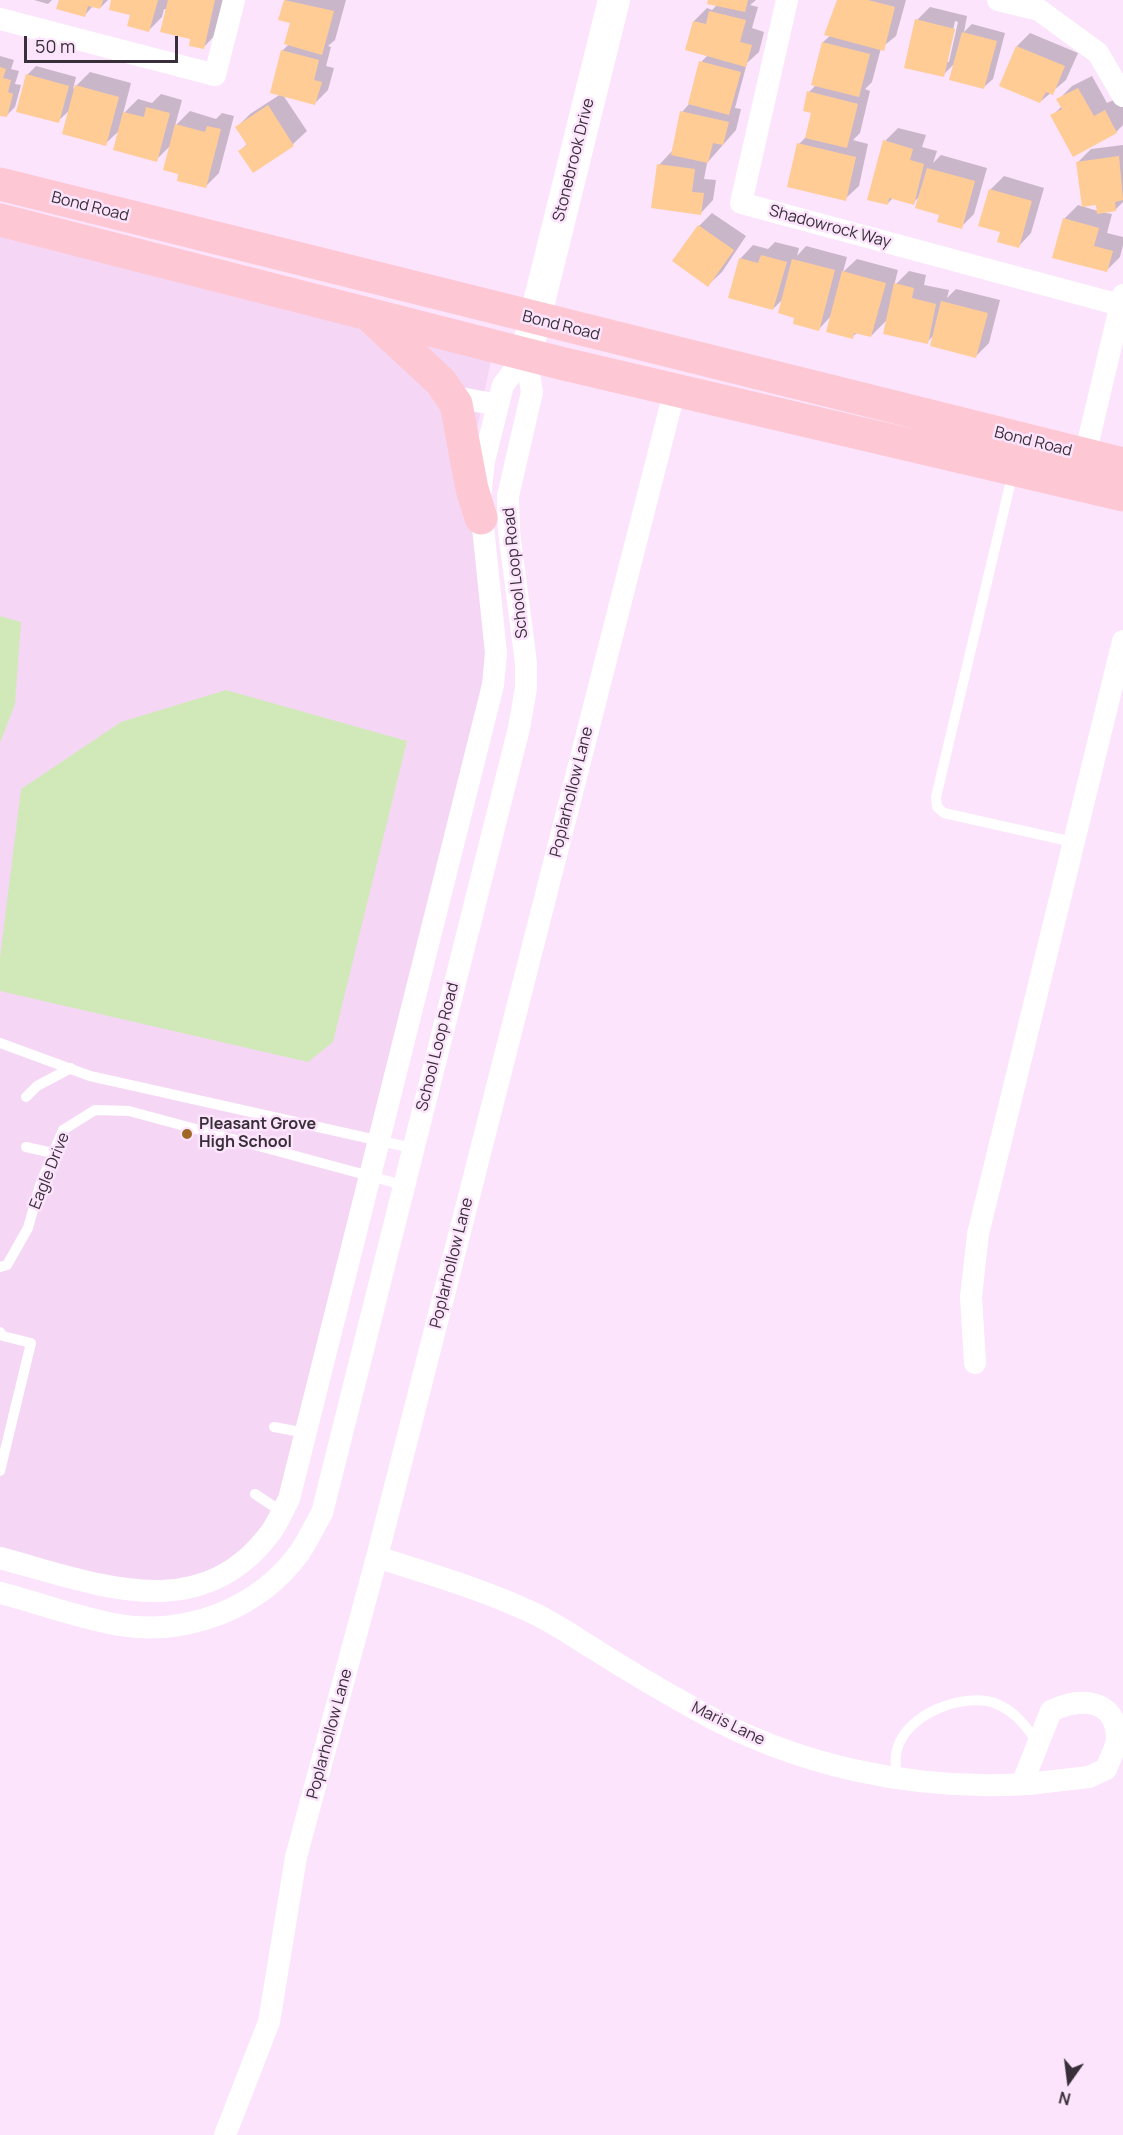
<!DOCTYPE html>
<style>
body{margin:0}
#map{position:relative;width:1123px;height:2135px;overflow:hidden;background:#fce4fc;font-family:Manrope,sans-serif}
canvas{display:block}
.north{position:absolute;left:1039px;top:2051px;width:60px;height:60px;-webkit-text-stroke:4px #fce4fc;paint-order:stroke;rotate:194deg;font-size:16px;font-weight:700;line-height:24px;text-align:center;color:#382f38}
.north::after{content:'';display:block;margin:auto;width:21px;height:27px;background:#382f38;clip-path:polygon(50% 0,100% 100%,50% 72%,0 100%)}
.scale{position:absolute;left:24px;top:36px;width:154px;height:27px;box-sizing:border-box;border:3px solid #382f38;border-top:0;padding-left:8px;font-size:18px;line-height:21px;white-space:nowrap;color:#382f38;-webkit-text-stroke:4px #fce4fc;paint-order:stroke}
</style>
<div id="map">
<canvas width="1123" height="2135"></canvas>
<div class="north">N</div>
<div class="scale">50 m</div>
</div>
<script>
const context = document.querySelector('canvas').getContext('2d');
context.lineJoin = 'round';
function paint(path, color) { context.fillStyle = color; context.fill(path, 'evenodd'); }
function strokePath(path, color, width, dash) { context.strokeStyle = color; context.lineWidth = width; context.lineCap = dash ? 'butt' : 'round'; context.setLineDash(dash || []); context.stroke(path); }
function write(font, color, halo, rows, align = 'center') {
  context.font = font + ' Manrope,sans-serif'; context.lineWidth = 5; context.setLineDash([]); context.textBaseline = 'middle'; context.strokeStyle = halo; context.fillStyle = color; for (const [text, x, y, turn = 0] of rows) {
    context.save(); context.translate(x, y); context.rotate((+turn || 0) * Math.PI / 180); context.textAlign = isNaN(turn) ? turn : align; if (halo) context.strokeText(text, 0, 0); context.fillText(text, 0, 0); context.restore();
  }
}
paint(new Path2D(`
 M0,230L493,350L467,479L489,655L475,744L273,1523L231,1568L161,1591L0,1550Z`), '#f5d7f5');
paint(new Path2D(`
 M0,616L21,622L15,704L0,743Z
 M226,690L407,741L333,1042L308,1062L0,991V958L21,789L121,722Z`), '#d1e9b9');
paint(new Path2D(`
 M34,0H52L48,4Z
 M60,0H108L100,8L93,6L85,15Z
 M113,0H225L216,34L203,48L167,10L164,9L162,17L149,30Z
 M285,0H346L335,40L328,46L331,47L326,66L334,68L328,90L315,103L283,95L307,131L293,144L253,171L240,151L248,143L237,127L250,114L281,94L282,51L289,44L292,22L280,19Z
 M709,0H756L750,5L758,7L752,28L764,32L759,52L747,63L735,108L741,109L736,130L707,163L704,179L716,180L713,200L700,214L659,165L672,151L682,112L689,104L701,62L708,55L694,21L707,8L712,10L718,4Z
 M838,0H906L896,36L881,48L872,82L865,89L870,91L860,133L853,140L868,144L859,186L845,199L799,144L807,136L812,112L809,92L816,85L813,84L823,42L831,35Z
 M930,7L967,16L964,32L972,24L1005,33L993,79L984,87L955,63L943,75L917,20ZM955,21L958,22L949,62H946Z
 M1030,33L1078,53L1066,80L1040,102L1017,46Z
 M0,56L14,60L11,69L19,71L15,84L21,85L15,107L6,116L0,114Z
 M36,66L76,77L73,89L90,72L131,83L123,114L138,99L152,103L161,94L182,100L175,126L190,111L216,119L222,113L234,116L219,173L205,187L180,173L171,145L156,160L120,130L105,144L71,109L58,121L27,75Z
 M1092,76L1107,103L1118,98L1123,107V125L1116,132L1052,116L1062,106L1058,100L1072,86Z
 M898,128L926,135L922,147L937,151L933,163L941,155L987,168L974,214L961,227L920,196L913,203L893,198L887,204L885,141Z
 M1123,145V202L1115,210L1101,212L1112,214L1107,233L1123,237V245L1120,257L1106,271L1064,219L1078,205L1098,211L1078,162L1091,149Z
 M1004,176L1044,188L1031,233L1018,247L1002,231L990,190Z
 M712,213L746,236L722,272L708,285L699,226Z
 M775,242L799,248L797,256L806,246L847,257L843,272L857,259L898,270L894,286L909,271L926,275L924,285L949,290L947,298L956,289L1000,300L989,343L976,356L934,335L927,342L888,319L871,336L858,332L852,337L832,315L819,329L796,317L783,299L773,309L740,259L753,245L768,249Z`), '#0003');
paint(new Path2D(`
 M59,0H103L100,9L88,6L85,17L56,9Z
 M111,0H158L149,32L127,26L130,15L109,10Z
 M168,0H215L204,49L189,46L190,39L160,32Z
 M284,0L334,11L322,55L284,44L290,23L278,20Z
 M708,0H748L745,12L707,4Z
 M837,0H868L895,7L884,51L824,35Z
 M709,11L746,20L740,42L752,45L746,67L685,50L693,21L706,24Z
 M915,19L955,29L944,77L904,68Z
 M962,32L997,41L984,89L949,80Z
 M822,42L870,54L859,97L811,85Z
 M1016,46L1065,66L1053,95L1046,92L1040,103L999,86Z
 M281,50L319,60L314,80L322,82L315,105L270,93Z
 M699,61L741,72L729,115L688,104Z
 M0,67L6,69L3,78L11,80L8,92L13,94L7,117L0,116Z
 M26,74L69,86L59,123L16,112Z
 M75,85L119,97L106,146L62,134Z
 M1078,88L1094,116L1105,110L1117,133L1073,157L1050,115L1062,109L1056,99Z
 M807,91L858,104L847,148L805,138L811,113L803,111Z
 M268,105L294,146L253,173L238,151L247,145L235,127Z
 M146,107L170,113L157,162L113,150L123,112L144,117Z
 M680,111L729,122L723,145L713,143L708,163L671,155Z
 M175,124L205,132L207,126L221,129L206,188L177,181L178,174L163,170Z
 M883,140L913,149L910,160L924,164L914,205L889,198L888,205L867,200Z
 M797,143L856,157L846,201L787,187Z
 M1119,156L1123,200L1115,202L1116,211L1097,214L1096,205L1082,207L1076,162Z
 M657,164L695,169L692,192L704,193L701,215L651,208Z
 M927,168L975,181L962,229L937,222L939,215L915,208Z
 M989,189L1032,201L1019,248L997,242L1000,232L978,226Z
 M1063,218L1099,228L1094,246L1113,251L1107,272L1052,258Z
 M698,225L734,250L708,287L672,261Z
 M761,255L787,262L773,310L728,298L739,258L758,263Z
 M792,259L835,270L819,331L793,324L794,318L778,313Z
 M842,271L886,283L871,337L854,333L853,339L826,332Z
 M894,283L914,288L912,298L936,304L928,344L883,334Z
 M941,301L988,313L976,358L930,346Z`), '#ffcc95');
strokePath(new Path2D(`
 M1013,472L936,797L937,807L944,813L1073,842
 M0,1043L90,1076L412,1148
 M26,1097L37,1086L71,1068
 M26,1147L53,1153
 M0,1267L7,1265L28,1228L40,1185L63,1130L95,1110L129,1111L403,1185
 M0,1332L3,1336L31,1343L0,1471
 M274,1427L306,1433
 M255,1494L282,1512
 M897,1778C896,1769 894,1759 897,1750C905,1714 965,1691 997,1704C1016,1712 1026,1727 1038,1742`), '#fff', 10);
strokePath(new Path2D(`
 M787,0L741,203L1120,305
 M998,0L1039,10L1098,53L1123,96
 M0,19L215,75L234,0
 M450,396L498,405
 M1085,455L1123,295
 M975,1363L971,1297L978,1234L1123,641
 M377,1557C429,1574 482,1589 531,1612C553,1622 573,1636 594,1649C627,1670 661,1690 695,1709C795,1766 913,1791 1028,1784L1089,1777L1106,1769C1109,1760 1117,1747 1117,1738C1116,1698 1080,1697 1051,1711L1022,1784
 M0,1558C95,1583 199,1629 271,1532C278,1522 283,1510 289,1499L493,685L496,653L480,498L484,461L503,385L526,355
 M0,1593C39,1603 79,1618 119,1625C187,1636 259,1609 300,1552C308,1540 315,1525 322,1513L519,728L526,688V663L509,531L508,496L532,392L526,355
 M225,2135L269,2022L296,1857L377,1557L675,389`), '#fff', 22);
strokePath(new Path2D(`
 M526,355L614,0`), '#fff', 32);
strokePath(new Path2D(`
 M0,184L1123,464
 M0,220L560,363L1123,495
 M371,317L441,382L456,404L472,489L481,518`), '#fdc7d3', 33);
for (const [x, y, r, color] of [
 [187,1134,6,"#a16825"]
]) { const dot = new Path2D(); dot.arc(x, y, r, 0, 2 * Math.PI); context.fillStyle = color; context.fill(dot); strokePath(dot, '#fce4fc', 2); }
write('16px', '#382f38', '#fce4fc', [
 ["Stonebrook Drive",574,160,-76],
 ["Bond Road",90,207,14],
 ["Shadowrock Way",830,227,15],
 ["Bond Road",561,326,14],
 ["Bond Road",1033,442,14],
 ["School Loop Road",516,573,-96],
 ["Poplarhollow Lane",572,792,-76],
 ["School Loop Road",438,1047,-76],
 ["Eagle Drive",50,1171,-68],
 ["Poplarhollow Lane",452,1263,-76],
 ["Maris Lane",728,1724,26],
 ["Poplarhollow Lane",330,1734,-75]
]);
write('bold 16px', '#382f38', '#fce4fc', [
 ["Pleasant Grove",199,1125],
 ["High School",199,1143]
], 'left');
</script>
